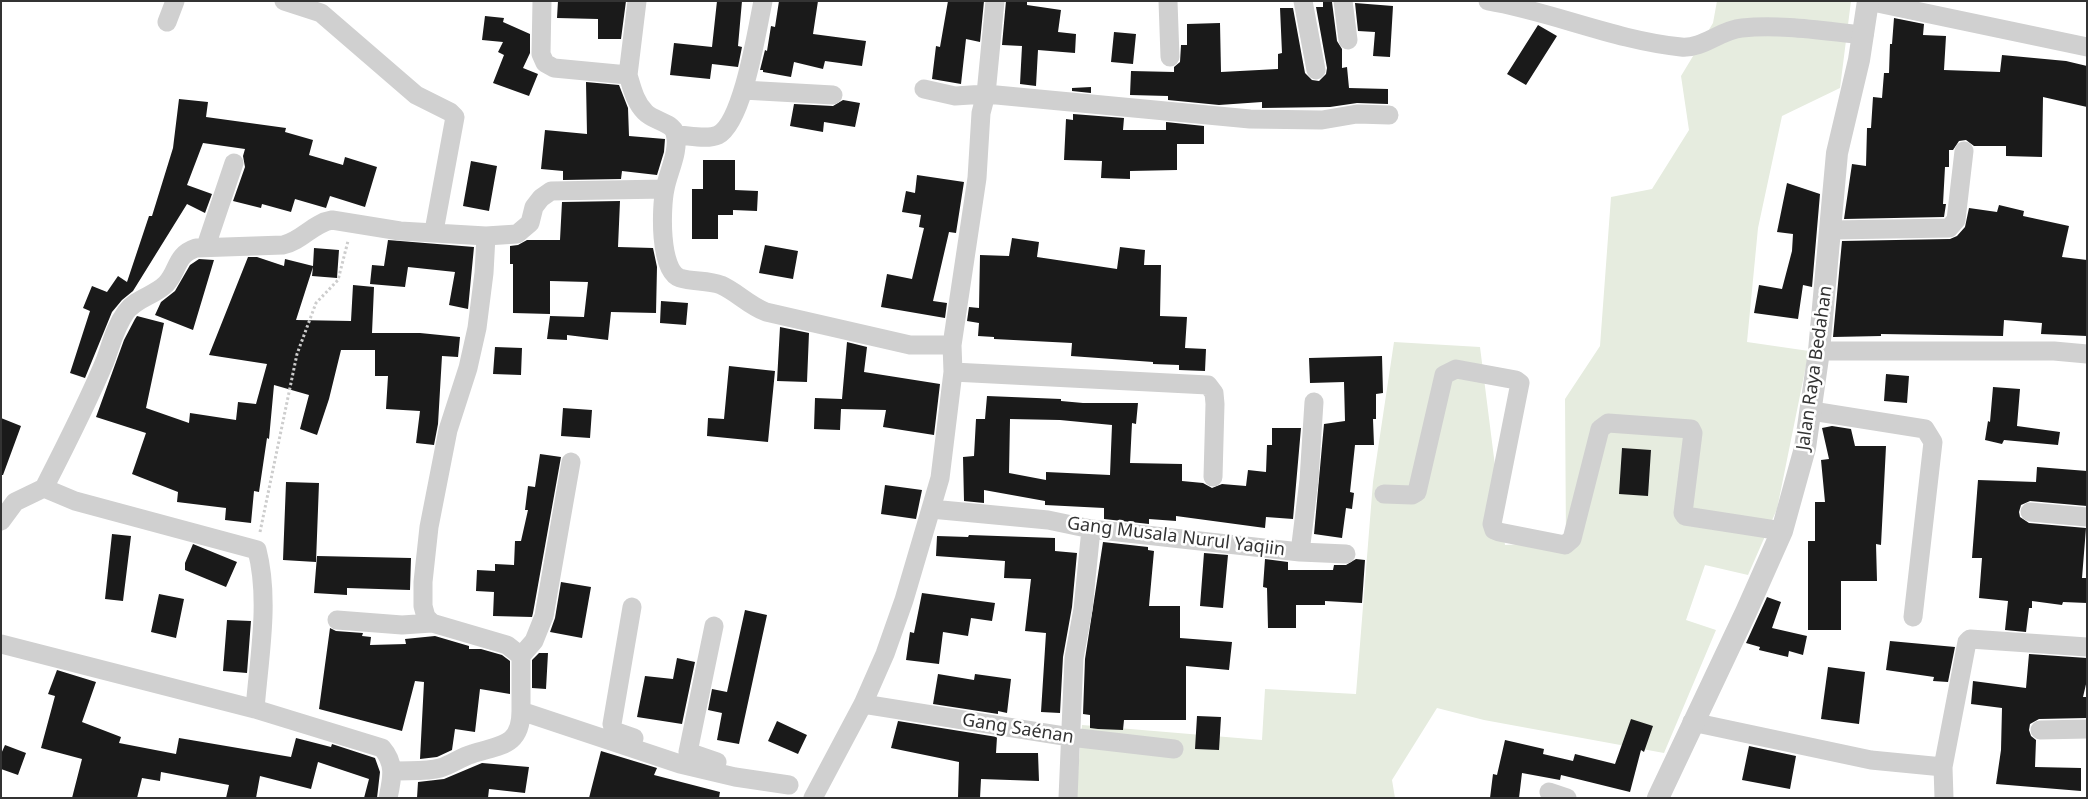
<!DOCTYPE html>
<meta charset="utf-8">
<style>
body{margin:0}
#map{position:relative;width:2088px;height:799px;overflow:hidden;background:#fff;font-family:"Noto Sans",sans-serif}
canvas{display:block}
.frame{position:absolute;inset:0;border:2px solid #333;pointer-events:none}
</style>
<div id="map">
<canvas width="2088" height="799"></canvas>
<div class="frame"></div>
</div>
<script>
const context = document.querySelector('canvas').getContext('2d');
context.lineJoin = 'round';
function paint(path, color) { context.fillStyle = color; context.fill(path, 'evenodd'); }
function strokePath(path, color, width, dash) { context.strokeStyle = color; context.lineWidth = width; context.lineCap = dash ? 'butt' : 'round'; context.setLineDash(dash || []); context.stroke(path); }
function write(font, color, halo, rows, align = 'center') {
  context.font = font + ' "Noto Sans",sans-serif'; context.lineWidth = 5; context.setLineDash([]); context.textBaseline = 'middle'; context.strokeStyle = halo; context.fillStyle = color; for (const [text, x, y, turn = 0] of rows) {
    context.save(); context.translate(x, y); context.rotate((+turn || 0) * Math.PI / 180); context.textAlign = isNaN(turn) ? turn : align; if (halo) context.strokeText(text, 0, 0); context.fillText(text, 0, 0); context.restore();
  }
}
paint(new Path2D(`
 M1717,1H1851L1840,88L1782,116L1758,228L1747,342L1809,351L1777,509L1748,575L1705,565L1686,620L1716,630L1664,753L1484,720L1437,708L1392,780L1395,798L1076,797L1082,725L1262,740L1265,689L1356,694L1373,482L1394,342L1480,347L1505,545L1566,542L1565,399L1600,346L1611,197L1652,189L1689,130L1681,76L1713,23Z`), '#e6ecdf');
paint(new Path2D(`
 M558,1H626L621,39H598V19L557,18Z
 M717,1H742L738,46L742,47L738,67L712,64L710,79L670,75L674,43L712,47Z
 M779,1H818L813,34L866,41L862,66L825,61L823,69L794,62L791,77L763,72V70H760L765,50L767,51L771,26L775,27Z
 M948,1H984L980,42L966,39L961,84L932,79L936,46L940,47Z
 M1006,1H1027V5L1061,10L1058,32L1076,34L1075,53L1038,50L1036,86L1020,84L1022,46L1002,45Z
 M1323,2H1332L1337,41L1342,49V68L1347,67L1349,88L1388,89V104L1357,103L1330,107L1262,108V102L1219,105L1168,100V96L1130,95L1131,71L1174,72V67L1180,62L1181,45H1187V24L1220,23L1221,72L1278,69V54L1282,53L1280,8H1293L1305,73L1312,80L1319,81L1326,74L1327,68L1316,7H1323Z
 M1355,3L1393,6L1390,57L1373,56L1375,32L1358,31Z
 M485,16L504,18L503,22L530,34V53L523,68L538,74L529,96L493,83L504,55L498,52L503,42L482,40Z
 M1894,18L1924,24L1923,35L1946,36L1944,70L2000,72L2002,55L2066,61L2087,66V107L2043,97L2042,157L2006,156V146H1974L1966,140L1959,141L1953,150H1949V167H1945L1943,204H1946L1944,217L1844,219L1852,164L1866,166L1867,128H1871L1873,97L1882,98L1884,73H1889L1890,44H1892Z
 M1538,25L1557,36L1526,85L1507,74Z
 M1114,32L1136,34L1133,64L1111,62Z
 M586,82L619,85L628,108L629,136L665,139L664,152L657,175L622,171L621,179L563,180V171L541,169L545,130L587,134Z
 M1091,87V93L1072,91V88Z
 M179,99L208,102L206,117L286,128L285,132L313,140L309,155L343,165L345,157L377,167L365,207L330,196L326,208L295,199L291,212L262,204L261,208L233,201L245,167L243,156L245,149L203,143L187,185L212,194L205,213L187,204L133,291L122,300L112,312L85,378L70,373L90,311L83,308L92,286L107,292L118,276L127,282L149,216H152L173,148Z
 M843,100L860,103L855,127L824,122L823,132L790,126L794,104L833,106Z
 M1073,114L1124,118L1123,130H1166V122L1204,126V144H1177V170L1130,171V179L1101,178L1102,161L1064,160L1066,119L1073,120Z
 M703,160H735V190L758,191L757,211L733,210V215H718V239H692V189H703Z
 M471,161L497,166L489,211L463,206Z
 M917,175L964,182L956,233L949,232L933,301L947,303L945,318L881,307L887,274L912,279L924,228L919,227L921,215L902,212L906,191L915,193Z
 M1787,183L1820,194L1812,287L1803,285L1798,319L1754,313L1759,285L1782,289L1792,251L1793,234L1777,232Z
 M620,201L618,247L653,248L657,267L656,313L611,312L608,340L567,335V340L547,339L550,316L584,317L588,282L550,281V314L513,313V264H510V246L518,245L527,240H560L562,202Z
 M1999,205L2024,211L2023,216L2069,226L2062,257L2087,260V336L2041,334L2042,323L2004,320L2003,336L1881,334V336L1833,337L1842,241L1950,239L1957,236L1965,227L1969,208L1997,212Z
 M1012,238L1039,242L1037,257L1117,269L1120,247L1145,250L1144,265H1161L1160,316L1187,317L1185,348L1206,349L1205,371L1179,370V365L1153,364V362L1071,356L1072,343L994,339V337L978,336L979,323L967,321L969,307L979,308L980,255L1009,256Z
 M388,240L474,247L468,309L449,305L455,272L408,267L405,287L370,284L372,265L384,266Z
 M765,245L798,251L793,279L759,273Z
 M314,248L339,250L337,278L312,276L313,267L296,320L351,321L353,285L374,287L372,333H420L460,337L458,357L442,356L438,424L434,445L416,443L420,411L386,409L388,376H375V350H341L329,399L317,435L300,429L309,395L274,385L269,439L267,438L259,492L254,491L251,523L225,520L226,508L177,502L178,492L132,474L146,433L96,417L124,340L135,319L137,316L164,323L146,408L189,423L190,413L236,420L238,402L256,404L267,364L209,355L248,257H257L284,266L285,259L313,266Z
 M199,259L214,260L193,330L155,315L161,302L175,291L190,265Z
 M661,301L688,303L686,325L660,323Z
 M780,327L809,333L807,382L777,381Z
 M847,342L867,347L864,372L940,384L934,435L883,427L886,410L841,409L840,430L814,429L815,398L842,399Z
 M495,347L522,348L521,375L493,374Z
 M1382,356L1383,393L1376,394V419H1373L1374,445H1355L1350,492L1354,493L1352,509L1346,508L1342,538L1314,534L1324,424L1345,421L1344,382L1310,383L1309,358Z
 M729,366L775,371L768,442L707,436L708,418L724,419Z
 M1886,374L1909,376L1907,403L1884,401Z
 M1993,387L2020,389L2017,426L2060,432L2058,445L2004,440L2002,444L1985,440L1988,421L1990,422Z
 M987,396L1061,399V401L1083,403H1138L1136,424L1132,423L1130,463L1182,464V481L1203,483L1212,488L1222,484L1246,486L1248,470L1266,472L1267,445H1272V428H1301L1293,519L1266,517L1265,528L1176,516V521L1149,519V524L1104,519V508L1045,505V501L984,490V503L964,501L963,457L974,456L976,419H985ZM1010,419L1060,420L1112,425L1110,475L1046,472V480L1009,473Z
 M563,408L592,410L590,438L561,436Z
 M1,418L21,426L3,475H1Z
 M1832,426L1851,429L1855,446H1886L1881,545L1876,544L1877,581H1841V630H1808V541H1815V502H1825L1821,460L1829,459L1822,428Z
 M1622,448L1651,450L1648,496L1619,494Z
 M540,454L561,457L533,613L532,617L493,616L494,592L476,591L477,570L495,571V564L514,565L515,541H521L528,510H525L528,486L535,487Z
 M2037,467L2087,471V506L2030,501L2021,505L2019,512L2020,517L2029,523L2086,528L2082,578H2087V603L2063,602L2062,605L2032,601V608H2029L2026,632L2005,630L2008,601L1979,598L1982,558H1972L1978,480L2036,482Z
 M286,482L319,483L316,562L283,560Z
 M885,485L922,490L916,519L881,514Z
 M112,534L131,536L123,601L105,599Z
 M969,535L1055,538V551L1077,553L1072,607L1063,657L1060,713L1041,712L1046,633L1025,631L1031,579L1004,578L1005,561L936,556L937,536L968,537Z
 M1103,542L1148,547V550L1154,551L1149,606H1180V638L1232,642L1229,670L1186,666V720H1124L1123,730L1098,729L1090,728V715L1083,714L1085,659Z
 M193,544L237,562L226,587L185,570V563Z
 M1204,553L1228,555L1223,608L1200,606Z
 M317,556L411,558L410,590L347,588V595L314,593Z
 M1265,559L1288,562V570H1333L1334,565H1346L1356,559L1365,560L1362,603L1325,601V605H1296V628H1268L1267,588L1263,587Z
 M561,582L591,587L582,638L550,632L555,618Z
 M922,593L995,603L992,621L971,618L968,636L943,632L939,664L906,660L910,632L914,633Z
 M159,594L184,599L176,638L151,632Z
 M1767,597L1781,602L1772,628L1807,636L1803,655L1789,651L1788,657L1759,650L1760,647L1746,643Z
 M745,610L767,615L739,744L717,740L722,713L708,710L712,689L727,692Z
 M227,620L251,621L247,673L223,671Z
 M330,628L336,631L363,633L362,636L371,637L370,645L406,644L405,639L435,636L469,646V649H481L502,655L510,661V694L480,689L475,732L455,729L452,750L437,757L420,759L424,682L415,681L402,731L319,709Z
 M1890,641L1955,647L1948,682L1933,681L1934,677L1886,670Z
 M539,653H548L546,689L532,688V660Z
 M2029,654L2087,658V680L2083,697H2087V718L2039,719L2030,724L2029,730L2031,736L2036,740L2035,767L2081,768V791L1996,784L2001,750L2002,708L1971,704L1973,681L2026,688Z
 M677,658L695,662L682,724L637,717L645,676L673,679Z
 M1828,667L1865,672L1859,724L1821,719Z
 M57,670L96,682L82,722L121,737L119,743L176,754L179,738L291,757L296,738L331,747L332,744L375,758L380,772L377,798H364L369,779L318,762L311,789L260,776L256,798H226L229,785L161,772L160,781L142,778L137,798H72L82,759L41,748L55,696L48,694Z
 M938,674L974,680L975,674L1011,679L1007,713L998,711V714L933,704Z
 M1197,716L1221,717L1219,750L1195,749Z
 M1631,719L1653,726L1644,752L1641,750L1630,792L1561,775L1560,780L1522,773L1519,798H1490L1493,774L1497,775L1505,740L1544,749L1543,754L1573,761L1575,754L1615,764Z
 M777,721L807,735L798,754L768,741Z
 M898,721L997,737L996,753H1038L1039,781L981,779L980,798H958L959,762L891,748Z
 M5,745L26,753L18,775L1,769V754Z
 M1749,746L1796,756L1790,789L1742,780Z
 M601,751L657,768L654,775L720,792L719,798H589Z
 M482,763L529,767L525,793L489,789L488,798H417L418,782L444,779Z`), '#1a1a1a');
strokePath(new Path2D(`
 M260,532L297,354L316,303L338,280L348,241`), '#cdcdcd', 3, [2.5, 2.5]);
strokePath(new Path2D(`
 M284,1L321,13L416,95L450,112L455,117L434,231
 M542,1L541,54L545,63L554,68L628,75C632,88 635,102 645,112C653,121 672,122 675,133C680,151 668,172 665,189C661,207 659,271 680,278C693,282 708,280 721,285C737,292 748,305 766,312L910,345H952
 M1168,1L1170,57
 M1303,1L1316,70
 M1343,1L1348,40
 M1488,1C1553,12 1614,40 1681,47C1703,49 1720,30 1742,28C1782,24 1823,31 1864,35
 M1868,1L2087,47
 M167,22L175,1
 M628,75L637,1
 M924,89L955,96L986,94L1250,119L1322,120L1357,114L1389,115
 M743,90L833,95
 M676,135C687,135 707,140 718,135C743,122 757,30 763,1
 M1832,230L1949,228L1956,220L1964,151
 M486,236L484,273L477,328L468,368L448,430L429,527L423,582V606L426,617L432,623L507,645L521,656
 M206,246L234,163
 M1819,351H2054L2087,354
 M953,372L1208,385L1214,393L1215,404L1213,477
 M1812,411L1925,429L1933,442L1913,617
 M1384,494L1412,495L1417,492L1444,375L1456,369L1516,380L1520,383L1492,524L1494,530L1499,532L1565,545L1572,539L1600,429L1608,423L1691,429L1693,433L1683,513L1685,516L1782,531
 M931,509L1048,520L1091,529L1300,552L1309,480L1314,402
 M2030,512L2087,517
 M1,521L15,502L44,488
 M1300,552L1346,554
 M632,607L612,724L614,731L634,738
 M337,620L402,625L432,623
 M714,626L688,752L717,762
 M1,644L255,709L382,748C396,764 392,779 388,798
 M863,704L1070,737L1174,749
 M255,709C259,658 270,600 257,550L75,501L44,488C65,447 87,404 105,361C111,345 115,327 126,312C136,298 154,296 166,284C179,270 175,255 196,248L283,245C302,241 313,223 332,220L400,231L486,236L517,234L530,223L534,207L541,198L551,191L665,189
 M521,711V656L534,641L544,616L571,462
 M1692,722L1871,760L1943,767L1967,642L1970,639L2087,647
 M2040,730L2087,729
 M1943,767L1944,798
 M394,771C409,770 426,772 440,768C451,765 461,757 472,754C499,745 521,747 521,711L680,764L735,777L789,785
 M1549,792L1567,798
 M813,798L863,704L885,654L904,600L940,478L953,372L952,345L977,178L981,113L986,94L995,1
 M1068,798L1074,658L1083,609L1091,529`), '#d0d0d0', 19);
strokePath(new Path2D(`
 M1658,798L1746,612L1782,531L1805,448L1819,351L1837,153L1859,60L1868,1`), '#d0d0d0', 22);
write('18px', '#333', '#fff', [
 ["Jalan Raya Bedahan",1815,368,-82],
 ["Gang Musala Nurul Yaqiin",1176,537,7],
 ["Gang Saénan",1018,729,9]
]);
</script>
